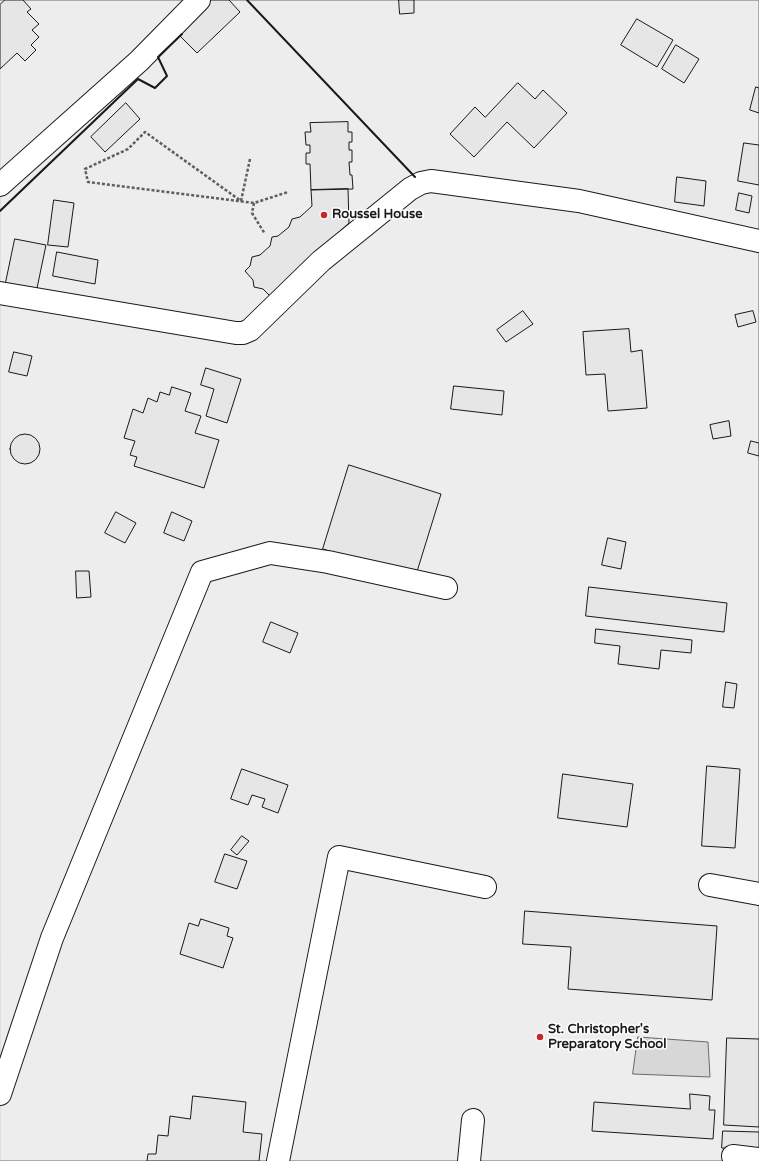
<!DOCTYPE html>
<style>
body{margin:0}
canvas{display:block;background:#fff}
</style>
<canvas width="759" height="1161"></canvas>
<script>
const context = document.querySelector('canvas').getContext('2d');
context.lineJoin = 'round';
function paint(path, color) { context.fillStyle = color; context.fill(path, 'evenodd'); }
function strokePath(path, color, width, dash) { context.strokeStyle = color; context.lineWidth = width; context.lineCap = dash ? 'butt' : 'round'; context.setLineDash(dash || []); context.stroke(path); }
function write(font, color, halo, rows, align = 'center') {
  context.font = font + ' "Varela Round",sans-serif'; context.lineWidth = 3; context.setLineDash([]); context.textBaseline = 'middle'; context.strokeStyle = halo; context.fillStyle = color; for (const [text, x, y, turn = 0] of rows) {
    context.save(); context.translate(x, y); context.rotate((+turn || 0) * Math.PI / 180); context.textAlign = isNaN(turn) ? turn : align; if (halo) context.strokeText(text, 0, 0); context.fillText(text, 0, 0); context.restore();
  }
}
const built = new Path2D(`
 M0,0H759V1161H0Z`);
paint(built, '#ededed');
strokePath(built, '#6a6a6a', 1);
const water = new Path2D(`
 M638,1037L708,1042L710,1077L633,1074Z`);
paint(water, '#d7d7d7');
strokePath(water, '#6a6a6a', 1);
const building = new Path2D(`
 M5,0H23L31,9L27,12L39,24L32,30L39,37L31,45L36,50L25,61L17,53L0,69V5Z
 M208,0H229L240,12L197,53L175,31Z
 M399,0H414V13L400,14Z
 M637,19L673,40L657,67L621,45Z
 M676,45L699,59L684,83L662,69Z
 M518,83L535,99L543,90L567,113L534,148L507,122L474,157L450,134L475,107L485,117Z
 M756,87L759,88V113L750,110Z
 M126,103L140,119L105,152L91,137Z
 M348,122V132H352V142H349V150H352V162H349L350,175H352L353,189L311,190L310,164H306V153H310V145H306L305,132H311L310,123Z
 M744,143L759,145V185L738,181Z
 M677,177L706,181L704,206L675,202Z
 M348,189L349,223L270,296L263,289L254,287L253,280L245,271L250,266L252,257L260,255L270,246L272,237L278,236L289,227L292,219L300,217L312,206L311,190Z
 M739,193L752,196L749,213L736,210Z
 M54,200L74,203L68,247L48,245Z
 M15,239L46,245L36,293L5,287Z
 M57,252L98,260L95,284L53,276Z
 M523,311L533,324L506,342L497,330Z
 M753,311L756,322L738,327L735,315Z
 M629,329L631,352L642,350L647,408L608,411L605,374L586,375L583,332Z
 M14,352L32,356L27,376L9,372Z
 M206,368L241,379L227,423L206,416L214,389L201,385Z
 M454,386L504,391L502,415L451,409Z
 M172,387L191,393L185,411L201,416L195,433L219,440L204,488L134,466L137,457L130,455L135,441L124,438L133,409L143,413L148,398L157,402L160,392L169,395Z
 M729,421L731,436L713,439L710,425Z
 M10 449a15 15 0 1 1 30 0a15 15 0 1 1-30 0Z
 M751,441L759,443V456L748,453Z
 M349,465L441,494L415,578L323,549Z
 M116,512L136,523L125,543L105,533Z
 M172,512L192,521L184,541L164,533Z
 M608,538L626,542L621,569L602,565Z
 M76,571H89L91,597L77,598Z
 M589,587L727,603L724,632L586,616Z
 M271,622L298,633L290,653L263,642Z
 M596,629L692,640L691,653L661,650L659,669L618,664L620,646L595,643Z
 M726,682L737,684L734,708L723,707Z
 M707,766L740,769L735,848L702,846Z
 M242,769L288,785L278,813L262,807L265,799L252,795L248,805L231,799Z
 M563,774L633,784L627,827L558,818Z
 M242,836L249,841L237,855L231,850Z
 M225,854L247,861L237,889L215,882Z
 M525,911L717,926L712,1000L568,989L571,947L523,944Z
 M201,919L229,928L227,936L233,938L223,968L180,954L189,923L198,926Z
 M727,1038L759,1039V1127L724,1125Z
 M690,1094L710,1096L709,1110H715L713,1139L592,1131L594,1102L690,1109Z
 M193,1096L246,1102L243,1132L262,1134L259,1161H147L148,1154H156L158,1135L168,1136L170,1116L190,1119Z
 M723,1131L759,1132V1150L722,1148Z`);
paint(building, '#e6e6e6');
strokePath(building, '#1a1a1a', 1);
const minor = new Path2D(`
 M0,185L139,61L199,0
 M0,293L236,333H243L250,330L321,261L410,189L421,183L431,181L579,201L759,241
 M710,885L759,894
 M0,1094L52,938L202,572L270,553L328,562L446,588
 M733,1156L759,1159
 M278,1161L339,857L485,887
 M469,1161L473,1120`);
strokePath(minor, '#1a1a1a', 24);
strokePath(new Path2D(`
 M250,159L241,201L145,132L128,149L85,169L88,182L254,203L288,192
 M254,203L252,213L265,234`), '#5f5f5f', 2.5, [3, 2]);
strokePath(minor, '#fff', 22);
strokePath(new Path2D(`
 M247,0L415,177
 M0,211L138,79L155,88L167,76L158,57L182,34`), '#1a1a1a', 2);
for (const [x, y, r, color] of [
 [324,215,4,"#c62828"],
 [540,1037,4,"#c62828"]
]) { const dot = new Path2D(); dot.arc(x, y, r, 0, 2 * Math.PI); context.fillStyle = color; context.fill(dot); strokePath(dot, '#fff', 1.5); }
write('bold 13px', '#1a1a1a', '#fff', [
 ["Roussel House",332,215],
 ["St. Christopher's",548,1030],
 ["Preparatory School",548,1045]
], 'left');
</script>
